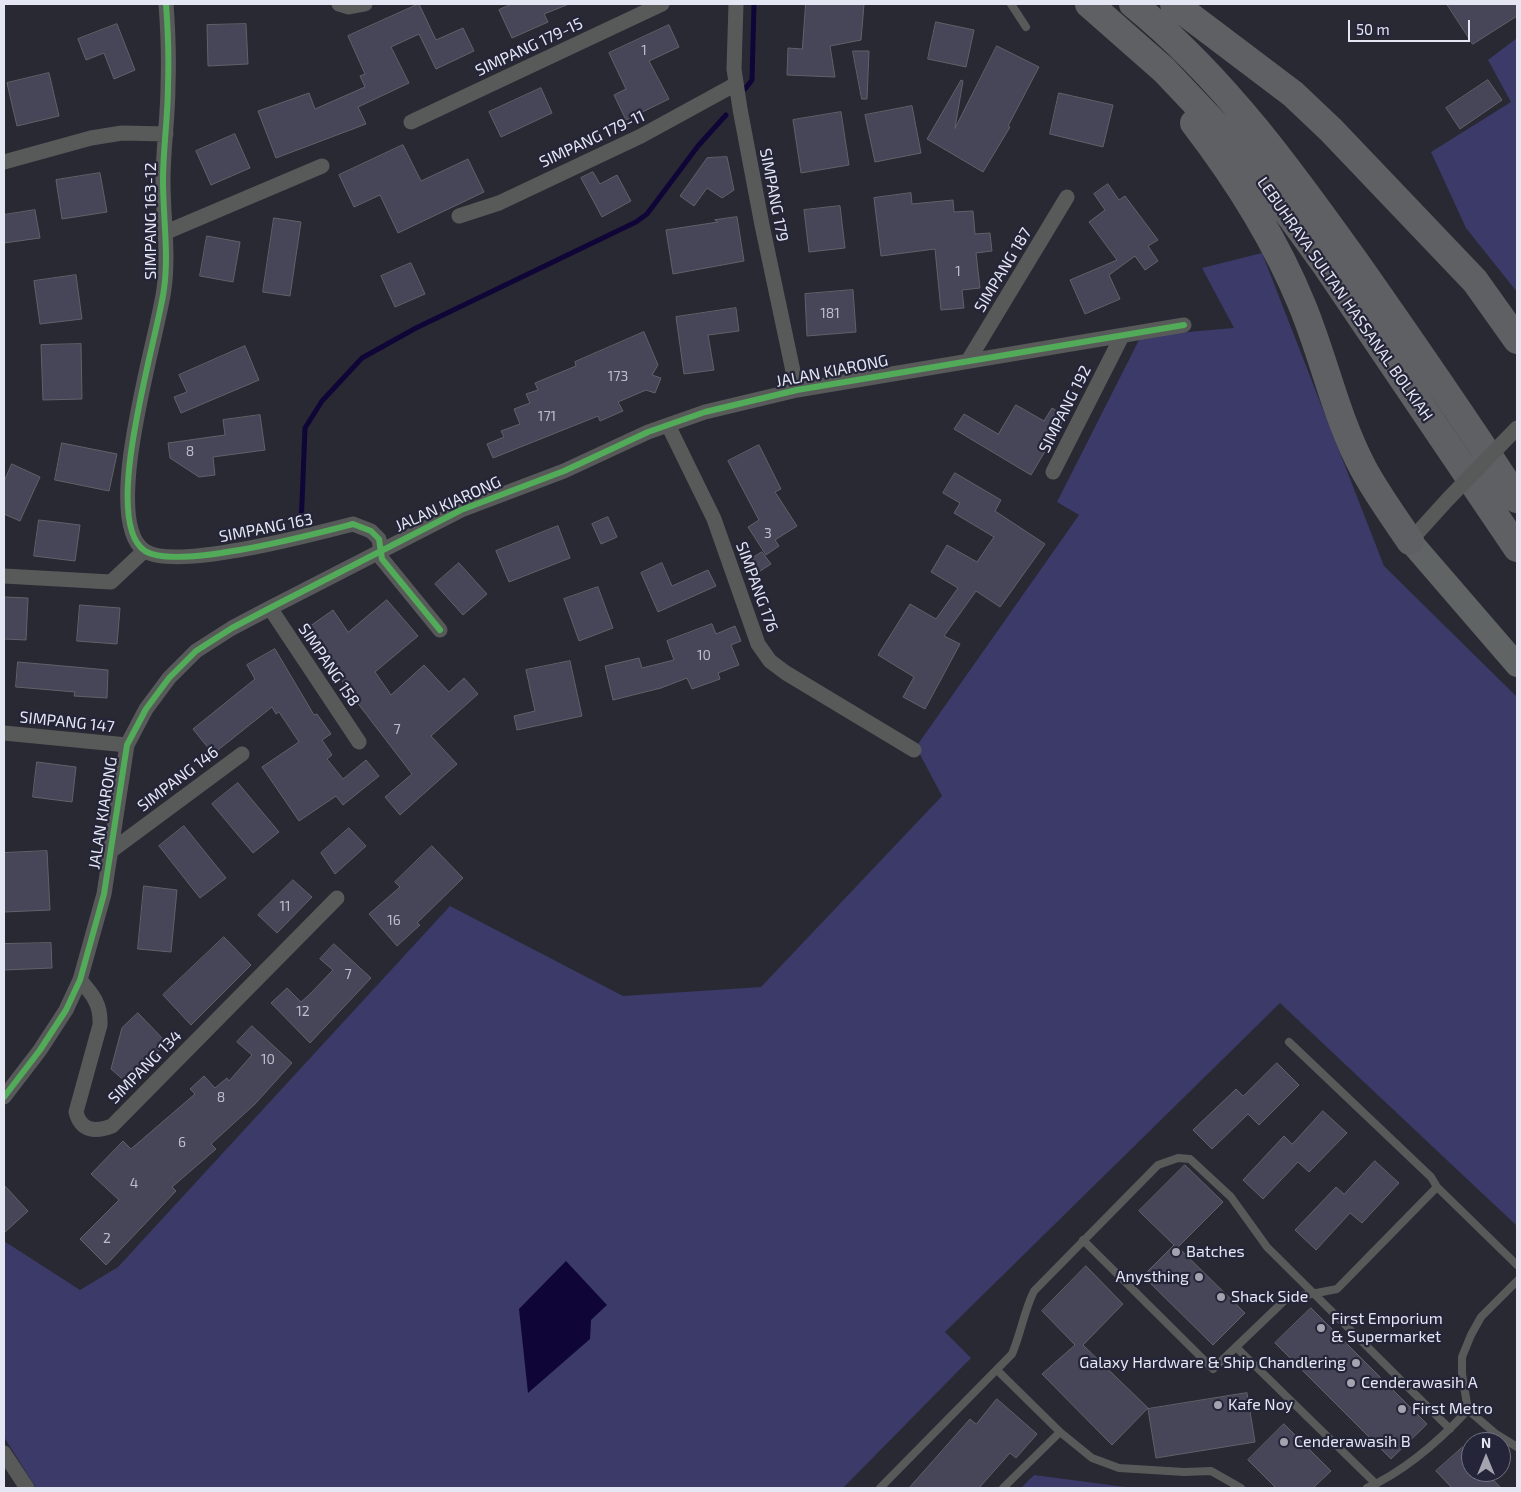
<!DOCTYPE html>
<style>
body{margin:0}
#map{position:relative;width:1521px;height:1492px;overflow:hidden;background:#292933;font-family:"Exo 2",sans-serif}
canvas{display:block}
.frame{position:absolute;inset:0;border:5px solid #e4e6f3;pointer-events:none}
.north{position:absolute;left:1461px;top:1432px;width:50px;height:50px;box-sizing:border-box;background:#242538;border:1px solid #717283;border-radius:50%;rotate:0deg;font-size:14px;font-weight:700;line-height:20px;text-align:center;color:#e4e6f3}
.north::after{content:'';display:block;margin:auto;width:18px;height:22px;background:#a3a4b0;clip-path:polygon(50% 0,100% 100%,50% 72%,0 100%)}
.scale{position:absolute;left:1348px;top:20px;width:122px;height:22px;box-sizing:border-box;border:2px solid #e4e6f3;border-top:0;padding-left:6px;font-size:15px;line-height:18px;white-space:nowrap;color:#e4e6f3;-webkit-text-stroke:4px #242538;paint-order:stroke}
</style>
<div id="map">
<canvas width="1521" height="1492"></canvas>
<div class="frame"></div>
<div class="north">N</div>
<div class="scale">50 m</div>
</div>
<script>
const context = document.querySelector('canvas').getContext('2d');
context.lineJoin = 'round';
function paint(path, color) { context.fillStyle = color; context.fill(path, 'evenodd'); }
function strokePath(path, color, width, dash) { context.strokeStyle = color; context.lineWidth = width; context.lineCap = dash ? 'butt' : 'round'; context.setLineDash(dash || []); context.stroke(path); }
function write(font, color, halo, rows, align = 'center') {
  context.font = font + ' "Exo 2",sans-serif'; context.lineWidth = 4.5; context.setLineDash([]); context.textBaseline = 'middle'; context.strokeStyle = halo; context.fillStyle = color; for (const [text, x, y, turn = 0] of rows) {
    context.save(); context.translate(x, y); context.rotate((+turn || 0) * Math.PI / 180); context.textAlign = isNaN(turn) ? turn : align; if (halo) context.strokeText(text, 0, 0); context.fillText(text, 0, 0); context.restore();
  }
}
paint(new Path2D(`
 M1517,38V292L1466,228L1431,152L1511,102L1488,60Z
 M1262,253L1384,566L1517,697V1226L1280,1003L945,1332L971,1358L843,1488H36L4,1437V1241L80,1290L118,1267L450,906L623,996L761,987L942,796L916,747L1079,515L1057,502L1141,336L1234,328L1202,268Z
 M1034,1475L1133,1488H1021Z`), '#3b3a69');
paint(new Path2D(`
 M566,1261L607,1305L591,1320L590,1339L528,1393L519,1309Z`), '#100537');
strokePath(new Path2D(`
 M745,89L752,80L754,4
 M301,527L305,428L322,401L362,358L416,328L636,222L647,214L698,146L726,115`), '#100537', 5);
const building = new Path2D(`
 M419,4L436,40L463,28L474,51L436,69L419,34L391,47L409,83L358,107L366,124L276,158L258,111L309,93L315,109L365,87L360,76L365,74L348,36Z
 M512,4H569L544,14L548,22L512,38L499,10Z
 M806,4H864L861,40L830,46L835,77L787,75L788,48L802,49Z
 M1447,4H1517V16L1473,44Z
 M936,22L974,30L966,67L928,59Z
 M117,24L135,70L114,79L104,53L86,60L78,39Z
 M246,24L248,64L208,66L207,25Z
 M669,25L679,47L649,61L669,99L626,120L614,95L626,89L609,53Z
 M997,46L1039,67L1008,126L1010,127L983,172L927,139L961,80L963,81L955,128Z
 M853,51H869L867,99H862Z
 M49,73L59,116L17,126L7,83Z
 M1488,80L1502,100L1460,129L1446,108Z
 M541,88L552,113L501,137L489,112Z
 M1059,93L1113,105L1103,147L1050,134Z
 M912,106L921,153L875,162L865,115Z
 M841,112L849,165L801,173L793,120Z
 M235,134L250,168L211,185L196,151Z
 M403,145L421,181L468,159L484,192L398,233L380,195L354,207L339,175Z
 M727,157L734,190L722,198L707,188L694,206L680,196L707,158Z
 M593,172L600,184L617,175L631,201L602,217L581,178Z
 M100,173L107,212L62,219L56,180Z
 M1108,184L1119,200L1125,196L1158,240L1148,246L1158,261L1145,270L1135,256L1109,275L1120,299L1085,314L1070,280L1117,260L1089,222L1105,210L1094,194Z
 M911,193L912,204L953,200L954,212L973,211L975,234L990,233L992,251L976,253L980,288L962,290L964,308L941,310L935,249L881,256L874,198Z
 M840,206L845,248L809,252L804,210Z
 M35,210L40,238L4,243V215Z
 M737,217L744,261L673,274L666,230L718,222L715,220Z
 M274,218L301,222L290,296L263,292Z
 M207,236L240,242L233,282L200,276Z
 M411,263L425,294L395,307L381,276Z
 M76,275L82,319L40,324L34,281Z
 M853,290L856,332L807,336L805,294Z
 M736,308L739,331L708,335L714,370L684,374L676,317Z
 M644,332L658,365L652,375L661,378L655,393L646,390L618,402L623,411L600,421L598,416L493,458L487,444L504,437L501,431L520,424L514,409L530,403L526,394L538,390L535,383L576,366L575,362Z
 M81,344L82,399L43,400L41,345Z
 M245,346L259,380L181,413L174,397L187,392L179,375Z
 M1016,405L1044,421L1052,408L1066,416L1031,475L954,429L964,414L998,434Z
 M260,415L265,450L213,457L215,475L199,477L170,458L168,443L225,435L223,420Z
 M62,443L117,454L109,491L55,480Z
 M759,445L781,489L775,492L797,526L775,540L779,546L766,555L748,527L759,520L728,461Z
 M12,464L40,477L20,521L4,514V482Z
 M955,473L1001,500L995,511L1045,544L1000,607L976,591L944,636L960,644L925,709L903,697L914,677L878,655L910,604L936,619L958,588L931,572L947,545L977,562L994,537L954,513L960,503L943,493Z
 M608,517L617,537L601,544L592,524Z
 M39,520L80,525L75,561L34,556Z
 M558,526L570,558L509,582L496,551Z
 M762,552L771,564L754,575L745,563Z
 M459,563L487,594L463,615L435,584Z
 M662,563L672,586L708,570L716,586L658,612L641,573Z
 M598,587L613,628L579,641L564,599Z
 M4,597L28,598L26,640L4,639Z
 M387,600L418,636L375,672L391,695L424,665L449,692L464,678L478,694L431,736L457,764L400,815L385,797L412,774L356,701L306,629L333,610L348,632Z
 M80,605L120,608L117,644L77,641Z
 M712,624L716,634L735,626L741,641L731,645L739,665L718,673L720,679L692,689L687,678L661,688L613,700L605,666L639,658L642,668L674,660L667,641Z
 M275,649L314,715L317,714L331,734L322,740L332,755L327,759L343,779L366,760L379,776L343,805L336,796L299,821L262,767L299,742L279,712L276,714L272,707L213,754L193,729L255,679L247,665Z
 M570,661L582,716L517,730L514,716L535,711L526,670Z
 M18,662L108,670L107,698L74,696L75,692L16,687Z
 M37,762L76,767L72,802L33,797Z
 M238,783L279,832L253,853L212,804Z
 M184,826L226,878L200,898L159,846Z
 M349,828L366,846L335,874L321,853Z
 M432,846L463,878L417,923L420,925L397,946L369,914L400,887L395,882Z
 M47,851L50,910L4,912V853Z
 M293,880L312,897L277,933L258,915Z
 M144,886L177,890L171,952L138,949Z
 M224,937L251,965L191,1025L163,995Z
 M51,943L52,968L4,970V944Z
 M334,944L371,978L310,1043L271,1003L287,988L301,1002L310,994L333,970L320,959Z
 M138,1013L167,1043L126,1082L111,1069L122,1028Z
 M252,1026L292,1063L255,1104L211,1144L216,1149L172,1187L176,1191L106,1265L80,1239L119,1200L91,1174L123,1141L131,1149L195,1094L190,1089L204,1076L215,1088L227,1078L229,1081L252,1055L237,1042Z
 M1277,1063L1299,1085L1259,1125L1248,1114L1212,1149L1193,1130L1236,1089L1243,1096Z
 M1323,1111L1347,1133L1309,1172L1298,1162L1263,1199L1243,1180L1284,1136L1292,1144Z
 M1375,1161L1399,1183L1362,1223L1350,1213L1316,1250L1295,1230L1336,1187L1344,1194Z
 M1185,1165L1223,1202L1178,1247L1245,1313L1213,1345L1143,1276L1174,1245L1139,1211Z
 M4,1185L28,1211L4,1233Z
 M1086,1266L1123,1304L1083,1345L1148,1408L1112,1445L1042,1374L1075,1345L1042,1311Z
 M1311,1308L1427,1424L1391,1459L1275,1343Z
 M1247,1393L1255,1442L1156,1458L1148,1409Z
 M997,1399L1037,1434L1016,1458L1010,1453L979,1488H909L970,1419L976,1424Z
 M1284,1424L1331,1471L1313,1488H1276L1248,1460Z
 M1463,1447L1471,1455V1472H1486L1501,1488H1452L1436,1471Z`);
paint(building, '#464658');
strokePath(building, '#61616a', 1);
strokePath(new Path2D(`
 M1011,4L1026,27
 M1289,1042L1431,1177L1437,1187L1517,1265
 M1083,1240L1213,1369L1286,1299L1337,1289L1437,1187
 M1517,1281L1481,1317L1471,1335L1462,1357V1374L1468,1410L1496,1434L1517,1447
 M1237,1348L1376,1484
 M997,1370L1060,1432L1092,1458L1119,1468L1184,1472L1211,1471L1241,1488
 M880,1488L1012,1354C1021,1333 1024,1311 1034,1291L1158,1165L1178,1158L1190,1159L1231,1197L1267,1247L1450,1429
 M1003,1488L1060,1432
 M1367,1488C1405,1471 1440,1440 1468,1410`), '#585a5a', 8);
strokePath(new Path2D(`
 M166,4C168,30 169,58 168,85C168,117 163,149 163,181C163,217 169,254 164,289C158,337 99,521 145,551C177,571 314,534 353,524L371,531L379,539L382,559L440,630
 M339,4L349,7L365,4
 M736,4L734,69L740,109L762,225L797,390
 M411,122L662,4
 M4,162L91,138L122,133L166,134
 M459,216L499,203L641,136L736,84
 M164,233L322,166
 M968,361L1067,197
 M668,425L714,519L758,644L770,661L786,673L914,750
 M1053,472L1122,336
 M1410,541L1449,498
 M4,576L111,582L144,551
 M270,608L359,742
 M4,733L127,745
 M111,851L242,754
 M80,980C93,995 101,1004 100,1025L76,1112C81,1132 96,1132 112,1126L337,898
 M4,1097L40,1050L66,1010L80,980L104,894L127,745L146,709L169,678L196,651L232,628L270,608L461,510L564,471L648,432L705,412L797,390L1184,325
 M4,1453L27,1488`), '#585a5a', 15);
strokePath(new Path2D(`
 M1410,541L1517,665`), '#606464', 24);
strokePath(new Path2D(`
 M1089,4L1164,70L1234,144L1280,202L1325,264L1517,548
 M1133,4C1224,78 1292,173 1359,267C1413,344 1466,421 1517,499
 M1174,4L1293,94L1331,130L1475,281L1517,340
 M1194,123C1237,179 1275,239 1302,305C1324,358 1336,417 1363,468C1377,494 1394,517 1410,541`), '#5f6063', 28);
strokePath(new Path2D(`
 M1449,498L1517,428`), '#585a5a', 15);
strokePath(new Path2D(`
 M166,4C168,30 169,58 168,85C168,117 163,149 163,181C163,217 169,254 164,289C158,337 99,521 145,551C177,571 314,534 353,524L371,531L379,539L382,559L440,630
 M4,1097L40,1050L66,1010L80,980L104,894L127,745L146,709L169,678L196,651L232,628L270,608L461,510L564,471L648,432L705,412L797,390L1184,325`), '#51ab58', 6);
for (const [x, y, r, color] of [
 [1176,1252,5,"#a3a4b0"],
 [1199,1277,5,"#a3a4b0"],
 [1221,1297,5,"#a3a4b0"],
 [1321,1328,5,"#a3a4b0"],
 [1356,1363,5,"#a3a4b0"],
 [1351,1383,5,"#a3a4b0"],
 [1218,1405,5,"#a3a4b0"],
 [1402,1409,5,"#a3a4b0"],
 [1284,1442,5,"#a3a4b0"]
]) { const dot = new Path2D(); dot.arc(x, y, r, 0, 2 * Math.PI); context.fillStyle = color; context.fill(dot); strokePath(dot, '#242538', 2); }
write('14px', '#bcbecc', null, [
 ["1",644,50],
 ["1",958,271],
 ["181",830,313],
 ["173",618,376],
 ["171",547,416],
 ["8",190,451],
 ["3",768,533],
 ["10",704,655],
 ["7",397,729],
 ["11",285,906],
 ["16",394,920],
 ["7",348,974],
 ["12",303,1011],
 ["10",268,1059],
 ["8",221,1097],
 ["6",182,1142],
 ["4",134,1183],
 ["2",107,1238]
]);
write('16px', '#e4e6f3', '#242538', [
 ["SIMPANG 179-15",529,47,-25],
 ["SIMPANG 179-11",592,139,-25],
 ["SIMPANG 179",774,195,79],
 ["SIMPANG 163-12",151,221,-90],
 ["SIMPANG 187",1003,270,-59],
 ["LEBUHRAYA SULTAN HASSANAL BOLKIAH",1345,299,55],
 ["JALAN KIARONG",832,371,-11],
 ["SIMPANG 192",1065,409,-63],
 ["JALAN KIARONG",448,504,-24],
 ["SIMPANG 163",266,528,-11],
 ["SIMPANG 176",757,587,70],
 ["SIMPANG 158",329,665,56],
 ["SIMPANG 147",67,722,6],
 ["SIMPANG 146",178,779,-37],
 ["JALAN KIARONG",103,813,-81],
 ["SIMPANG 134",145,1067,-45]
]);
write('16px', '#e4e6f3', '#242538', [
 ["Batches",1186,1252],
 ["Anysthing",1189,1277,"right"],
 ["Shack Side",1231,1297],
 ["First Emporium",1331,1319],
 ["& Supermarket",1331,1337],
 ["Galaxy Hardware & Ship Chandlering",1346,1363,"right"],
 ["Cenderawasih A",1361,1383],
 ["Kafe Noy",1228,1405],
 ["First Metro",1412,1409],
 ["Cenderawasih B",1294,1442]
], 'left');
</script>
